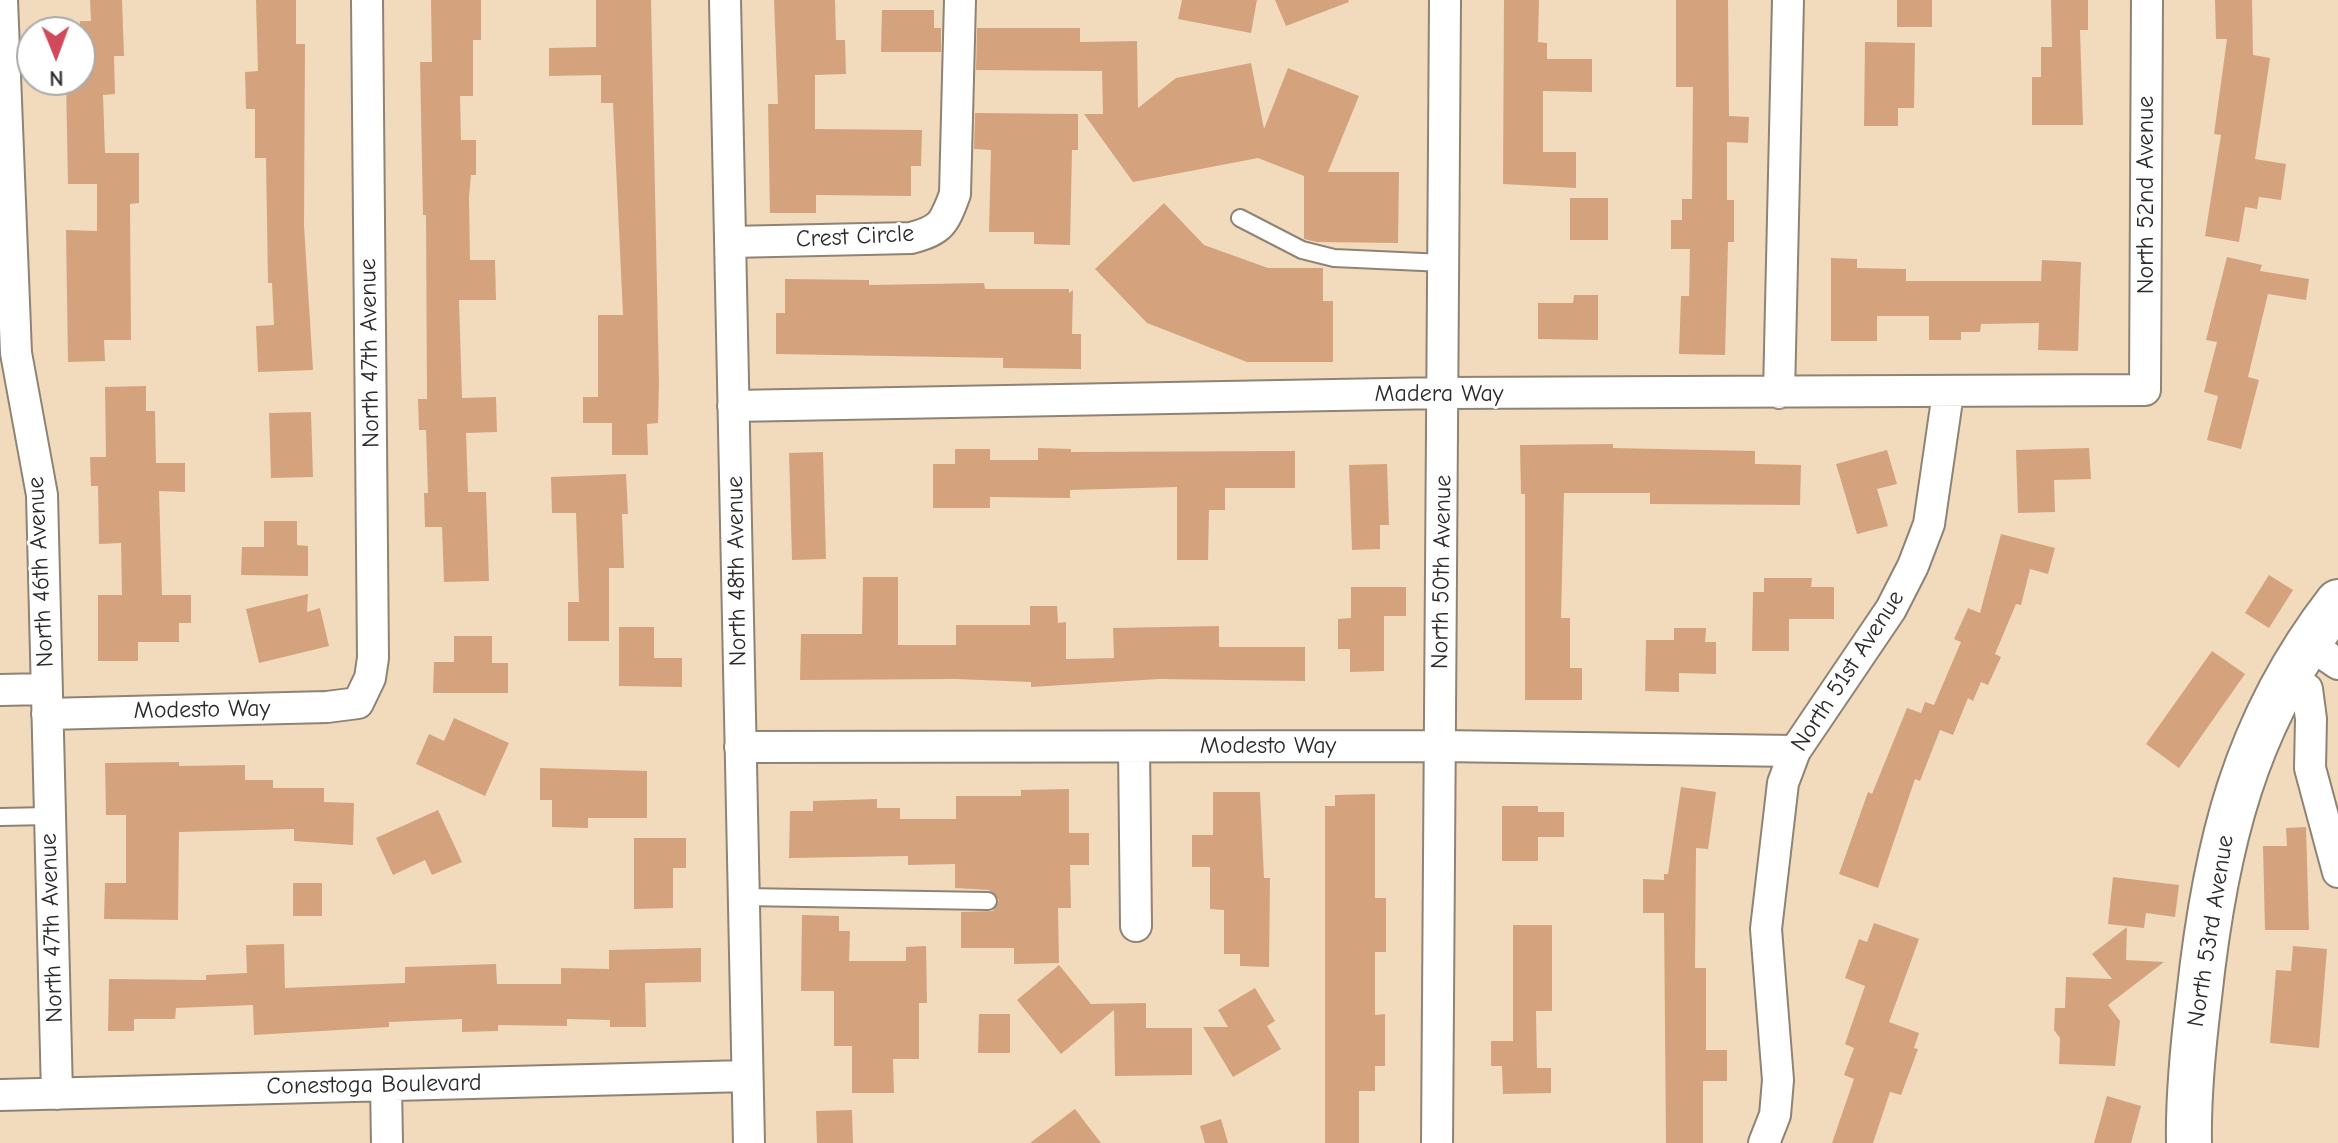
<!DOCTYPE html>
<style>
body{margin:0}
#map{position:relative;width:2338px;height:1143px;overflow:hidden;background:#f1dbbc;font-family:"Comic Neue",sans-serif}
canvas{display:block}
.north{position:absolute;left:16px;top:16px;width:80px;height:80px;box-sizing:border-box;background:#fff;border:2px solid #aaa;border-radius:50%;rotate:179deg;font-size:22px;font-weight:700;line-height:32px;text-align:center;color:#2b2b2b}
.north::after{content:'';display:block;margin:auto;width:28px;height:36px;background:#d1495b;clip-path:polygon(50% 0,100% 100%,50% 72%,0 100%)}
</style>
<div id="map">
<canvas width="2338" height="1143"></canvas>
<div class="north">N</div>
</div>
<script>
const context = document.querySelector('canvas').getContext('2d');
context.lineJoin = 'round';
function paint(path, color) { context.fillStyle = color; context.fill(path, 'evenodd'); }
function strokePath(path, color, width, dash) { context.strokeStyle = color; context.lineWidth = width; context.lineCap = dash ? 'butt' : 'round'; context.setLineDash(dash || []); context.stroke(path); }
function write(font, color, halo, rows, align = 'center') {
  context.font = font + ' "Comic Neue",sans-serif'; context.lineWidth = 6; context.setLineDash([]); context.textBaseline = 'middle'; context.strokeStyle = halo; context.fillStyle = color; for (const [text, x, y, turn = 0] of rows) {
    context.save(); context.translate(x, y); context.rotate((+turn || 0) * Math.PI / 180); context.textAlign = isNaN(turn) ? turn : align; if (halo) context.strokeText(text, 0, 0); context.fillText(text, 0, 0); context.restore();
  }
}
paint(new Path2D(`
 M90,0H122L124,56H114L115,94L103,95L105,153H139V203L130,204L131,340H104L105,361L68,362L66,230L97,231V184H68L66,80H80V21H91Z
 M256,0H296V44H305L304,225L313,370L258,372L256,326L274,325L272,283H268L266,158H255V109H246L245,72L258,71Z
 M431,0H481V40H473V96H460L461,140H476V175H471L469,197L470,260H495L496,300H459L462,398L496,397L497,432L466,433L468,492H486L489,581L444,582L442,527H425L424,493H428L426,430H419L418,399H427L426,215H423L420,62H432Z
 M596,0H651L659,383L658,423L647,424L648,455H612V423H583V397H598V315H623L613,103H601V75L549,76V48L596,47Z
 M774,0H835L836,40H845L846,74L815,75V129L922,130L921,166H911V196L816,195V213H770L768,104H778Z
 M1182,0H1257L1251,33L1178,19Z
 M1275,0H1348L1349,2L1286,26Z
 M1504,0H1539L1538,42L1547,43V59H1592V92L1543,91V152H1576V188L1503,184Z
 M1676,0H1728L1729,116L1749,117L1748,143L1727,142V200H1734V242H1728L1725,355L1679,354L1681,296H1689L1690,249H1671V220H1682V199H1692L1693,87H1676Z
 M1897,0H1932V27H1897Z
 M2051,0H2088V30H2080L2083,125H2032V77H2041V47H2052Z
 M2215,0H2252L2253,55L2270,58L2255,159L2286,164L2281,200L2259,197L2257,209L2245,207L2239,242L2205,236L2221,135L2214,134L2227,39H2216Z
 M882,10H934V28H941V52H881Z
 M977,28H1080V42L1137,41L1138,108L1176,78L1251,63L1264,129L1288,68L1359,96L1328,172H1399L1398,243L1317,242L1304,239V176L1258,158L1133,182L1084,114H1103L1102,71L976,70Z
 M1865,42L1915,43L1914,108H1898V126H1864Z
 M975,113L1078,114V150H1072L1070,245L1034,244V232H989L991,150L974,149Z
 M1570,198H1608V240H1570Z
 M1164,203L1204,245L1268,268H1323V301H1333V362H1247L1147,323L1095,269Z
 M2227,257L2262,265L2260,271L2309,279L2306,300L2268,294L2248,377L2259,380L2241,449L2207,440L2218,396L2204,392L2217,342L2206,340Z
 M1831,258L1857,259V268L1906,269V281H2041L2042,260L2081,262L2078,351L2038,350L2039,323L1981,324L1980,332H1961V340H1929V316H1877V341H1831Z
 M785,279L869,280V285L984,283L985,289H1069V293L1073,290L1072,334H1081V369L1003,368V358L776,354V313H785Z
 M1574,295H1598V340L1538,339V303H1573Z
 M146,386V411H155L156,463H185V492L159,491L162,595H191V623H179V642H138V661H98V595H122L121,543L99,544L98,486H91L90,457H106L105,387Z
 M311,412L313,477L271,478L269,413Z
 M1613,444V448L1755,451V464L1801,465L1800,505L1650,504V493H1564L1561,618H1570V668H1582V700H1525V494H1521L1520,445Z
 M1038,448L1071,449V452L1295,451V488H1225V510H1209L1208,560H1177V487L1070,490V498L990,497V508H933V464H955V449H990V460H1038Z
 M2089,448L2091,479L2054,480L2055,512L2018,513L2016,450Z
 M1887,450L1897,484L1877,489L1888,526L1857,534L1836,464Z
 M823,452L826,559L792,560L789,453Z
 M1387,464L1389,525H1380V549L1352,550L1349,465Z
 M626,474L628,514H622L624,568H609V641H568V602H579L576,513H552L551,477Z
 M264,521H297V545L308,546V576L241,575L242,547H264Z
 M2001,534L2055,548L2048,574L2030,569L2021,605L2016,604L1995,654L2001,657L1988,685L1981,682L1973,701L1968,698L1953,735L1940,730L1920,781L1915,779L1878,888L1839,874L1868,792L1872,794L1907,708L1921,713L1925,702L1934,705L1961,642L1954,639L1968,608L1980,613Z
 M2269,575L2293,590L2269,628L2245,613Z
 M863,577H898V645H956V625H1030V606H1057L1058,623L1066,622V659L1114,658L1113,628L1219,626V647H1305V681L1159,679L1031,687V682L956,679L800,680L801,634H862Z
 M1764,578H1812L1811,587H1834V619H1789V651H1752L1753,592H1764Z
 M1351,587H1406V616H1384V671L1350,672V649H1338V619L1351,618Z
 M308,594L307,612L320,608L329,646L259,663L246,609Z
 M619,627H654V658H682V687L619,686Z
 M1674,628H1706L1705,642H1716V674L1679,673V692L1645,691L1646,640H1674Z
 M454,636H492V663H508V693H433L434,662H454Z
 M2212,651L2245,674L2179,768L2146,744Z
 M454,718L509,743L485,796L416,764L429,734L444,741Z
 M179,762V766L245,765V780H273V788H324V802L354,803L353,845L294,841V829L179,832L178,920L104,919L105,883H126V815H106L105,763Z
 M540,768L647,771V818H588V828L552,827V800H540Z
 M1681,787L1716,792L1708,849L1696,848L1695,968H1706V1050H1727V1081H1703V1143H1666L1664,913H1643V879L1664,880V874H1668Z
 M1069,789V833H1089V865H1070L1071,908H1058L1059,963L1014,964V948H961V912L993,911L999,900L989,890L955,888V864L908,865V856L789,858L790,811H813V801L877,799V808H900V819H956V796H1021V790Z
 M1213,792H1260L1264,878H1270L1269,967L1240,966V954H1224V910L1210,909V867H1192V835H1213Z
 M1375,794V898H1386V952H1375V1015L1385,1014V1066H1375V1091H1359V1143H1325V806H1335V795Z
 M1502,806H1538V812H1564V837H1538V861H1502Z
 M438,810L462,862L432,875L425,860L393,875L376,838Z
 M2306,827L2309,930H2265L2263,846H2287L2286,828Z
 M634,838H686V868H673V908L634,909Z
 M2113,877L2179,885L2175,917L2146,913L2144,928L2108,924Z
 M293,883H322V916H293Z
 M802,915L839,916V931H850L849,961H906V947L926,946L927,1003H919V1059H893L894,1093H852V1046H834V991H801Z
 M1874,923L1919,939L1889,1022L1919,1033L1914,1048L1918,1049L1901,1095L1890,1092L1873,1143H1832L1854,1079L1844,1075L1854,1048L1845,1044L1865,986L1845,978L1859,939L1867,942Z
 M1513,925H1552V1011H1536L1537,1068H1551V1093L1503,1094L1502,1066H1491V1041H1513Z
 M2127,927L2126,960L2164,962L2108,1005L2120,1021L2115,1066L2059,1064L2060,1038L2054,1030L2055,1008H2065L2066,977L2112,979L2092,954Z
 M284,944L285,988L405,983V967L496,964L497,984H561V968L609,969V950L701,948V982L645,983L646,1027H610V1020L567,1019V1026L498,1025V1031L462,1032V1019L389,1022V1027L254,1035L253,1005L176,1008L175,1019H134V1031H108L109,979L206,980V975L247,973L246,945Z
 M2293,946L2327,949L2319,1048L2270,1043L2276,970L2291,971Z
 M1059,965L1091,1004L1146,1003V1028H1192V1075L1115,1076L1114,1010L1061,1054L1017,1000Z
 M1255,988L1275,1021L1267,1026L1281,1049L1233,1077L1203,1027H1228L1218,1010Z
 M979,1014H1010V1053H978Z
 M2107,1096L2141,1106L2131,1143H2094Z
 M1075,1109L1101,1143H1030Z
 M852,1110L853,1143H817L816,1111Z
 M1221,1119L1228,1143H1205L1200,1126Z`), '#d4a37e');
const lane = new Path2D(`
 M1240,218L1302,250L1334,258L1444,263
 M0,817L49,816
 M743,897L988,901`);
const street = new Path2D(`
 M2,0L16,353L42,495L57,1094
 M725,0L749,1143
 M730,242L911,238C942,230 944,223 955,194L960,0
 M1779,393L1788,0
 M733,406L1443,393L2145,390L2147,0
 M2306,642L2338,664
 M2287,674L2307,689L2311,719L2310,768L2338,872
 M0,690L46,689
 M47,714L327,707L358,703L370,678L373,658L367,0
 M740,747L1440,746L1795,751
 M1134,747L1136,926
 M386,1085L387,1143
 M0,1095L747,1076
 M1437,1143L1445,0
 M1764,1143L1775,1115L1778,1080L1766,929L1783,783L1795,751L1891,609L1913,566L1929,524L1948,393`);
const secondary = new Path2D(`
 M2189,1143C2188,1094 2193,1046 2199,997C2215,848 2244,723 2338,602`);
strokePath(lane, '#8e8374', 20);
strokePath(street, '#8e8374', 34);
strokePath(secondary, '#8e8374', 48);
strokePath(lane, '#fff', 16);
strokePath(street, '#fff', 30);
strokePath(secondary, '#fff', 44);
write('24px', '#2b2b2b', '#fff', [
 ["North 52nd Avenue",2146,195,-90],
 ["Crest Circle",855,237,-3],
 ["North 47th Avenue",370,353,-91],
 ["Madera Way",1439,394],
 ["North 48th Avenue",737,571,-91],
 ["North 46th Avenue",41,572,-93],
 ["North 50th Avenue",1442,572,-89],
 ["North 51st Avenue",1848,671,-57],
 ["Modesto Way",202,710,-1],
 ["Modesto Way",1268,746],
 ["North 47th Avenue",52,928,-92],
 ["North 53rd Avenue",2211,931,-81],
 ["Conestoga Boulevard",374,1085,-1]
]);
</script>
